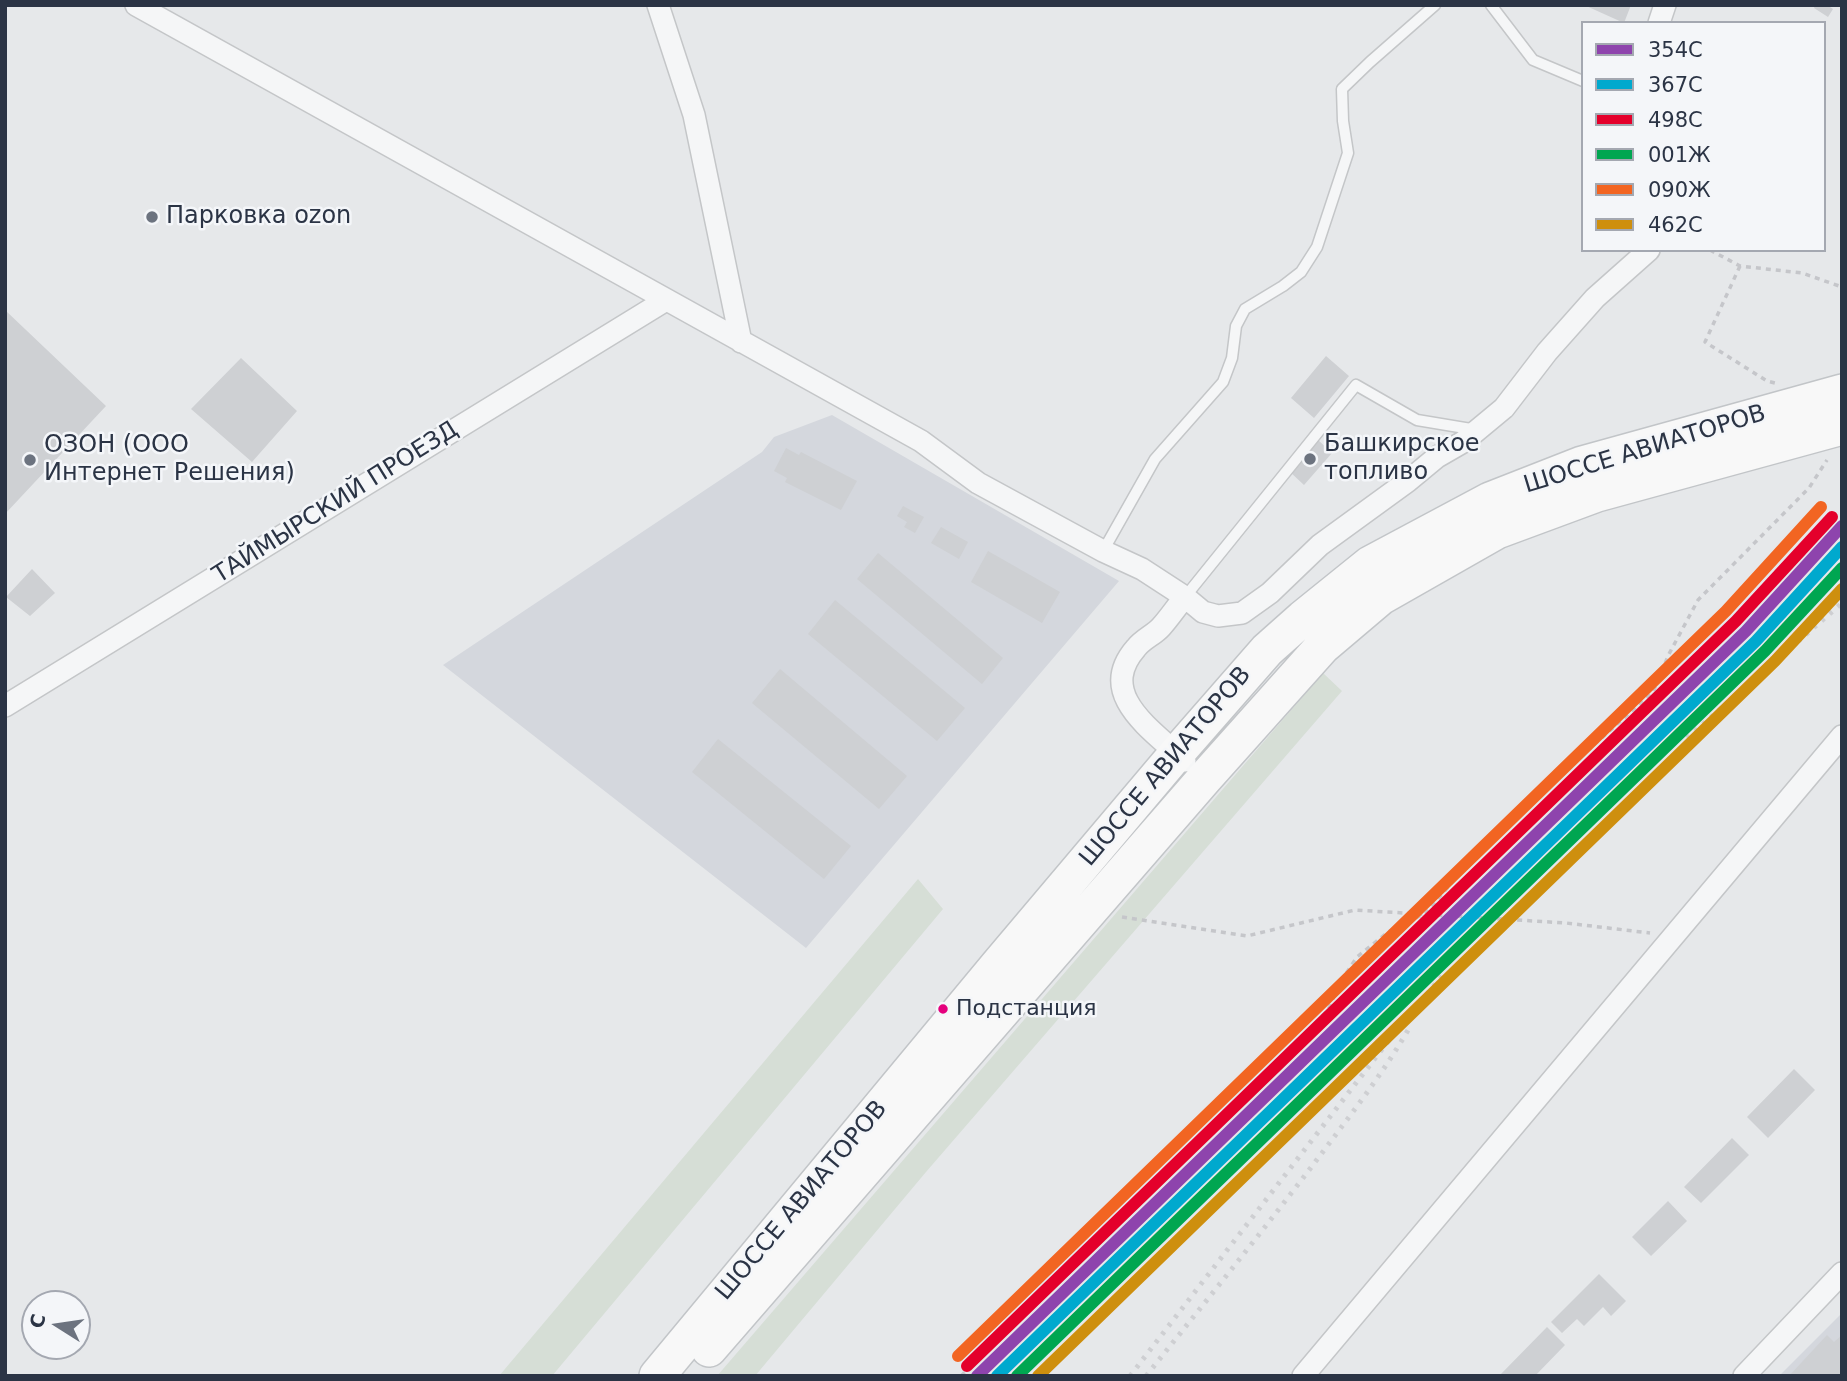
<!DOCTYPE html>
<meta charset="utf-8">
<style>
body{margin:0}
#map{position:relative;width:1847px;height:1381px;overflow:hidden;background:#e6e8ea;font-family:"DejaVu Sans",sans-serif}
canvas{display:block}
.frame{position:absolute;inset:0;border:7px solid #2b3445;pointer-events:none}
.legend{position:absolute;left:1581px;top:21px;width:245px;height:231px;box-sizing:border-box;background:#f4f6f9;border:2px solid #a4a8b1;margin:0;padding:9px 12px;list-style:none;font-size:21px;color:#2b3445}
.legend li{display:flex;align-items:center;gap:14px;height:35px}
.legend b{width:35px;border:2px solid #a4a8b1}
.north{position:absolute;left:21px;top:1290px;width:70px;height:70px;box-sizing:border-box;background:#f4f6f9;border:2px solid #a4a8b1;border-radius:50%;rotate:282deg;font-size:19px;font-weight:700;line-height:28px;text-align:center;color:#2b3445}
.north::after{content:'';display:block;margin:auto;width:24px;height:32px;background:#6c737f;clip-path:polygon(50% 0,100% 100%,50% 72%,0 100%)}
</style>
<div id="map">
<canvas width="1847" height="1381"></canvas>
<div class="frame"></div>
<ul class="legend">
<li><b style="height:9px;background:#8e44ad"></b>354С</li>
<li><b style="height:9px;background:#00a9ce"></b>367С</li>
<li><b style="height:9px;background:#e4002b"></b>498С</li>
<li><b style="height:9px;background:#00a651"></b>001Ж</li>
<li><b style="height:9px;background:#f26522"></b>090Ж</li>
<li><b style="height:9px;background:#ce8f0e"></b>462С</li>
</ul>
<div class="north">С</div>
</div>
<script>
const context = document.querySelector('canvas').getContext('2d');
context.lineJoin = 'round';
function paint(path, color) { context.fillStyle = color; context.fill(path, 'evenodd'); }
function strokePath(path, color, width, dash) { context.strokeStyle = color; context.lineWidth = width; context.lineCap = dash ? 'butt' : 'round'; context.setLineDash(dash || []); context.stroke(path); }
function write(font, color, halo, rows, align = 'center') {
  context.font = font + ' "DejaVu Sans",sans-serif'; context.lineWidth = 5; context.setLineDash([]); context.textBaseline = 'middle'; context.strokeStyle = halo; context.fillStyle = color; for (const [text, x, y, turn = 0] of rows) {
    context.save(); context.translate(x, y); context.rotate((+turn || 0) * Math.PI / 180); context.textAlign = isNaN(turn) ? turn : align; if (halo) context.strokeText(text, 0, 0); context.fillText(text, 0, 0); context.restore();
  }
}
paint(new Path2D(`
 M832,415L1119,581L806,948L443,665L762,452L774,437Z
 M1842,1313V1376H1779Z`), '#d4d7dd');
paint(new Path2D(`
 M1323,673L1342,691L926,1172L755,1376H717Z
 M918,879L943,909L552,1376H499Z`), '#d6ded6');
paint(new Path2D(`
 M1584,5H1631L1624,23Z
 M1815,5H1827L1833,9L1828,17L1814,8Z
 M5,310L106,406L5,514Z
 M1326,356L1349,376L1314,418L1291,398Z
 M241,358L297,411L252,462L191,409Z
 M1317,439L1332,453L1304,485L1289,471Z
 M786,448L799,455L801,452L857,481L841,510L785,482L787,478L774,471Z
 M903,506L924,517L915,533L904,527L907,522L897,516Z
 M941,527L968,542L959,559L931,543Z
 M988,551L1060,592L1042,623L971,582Z
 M878,553L1003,658L982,684L857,579Z
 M32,569L55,593L30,616L6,597Z
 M835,600L965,708L937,741L808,634Z
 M780,669L907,776L879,809L752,703Z
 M718,739L851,846L824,879L692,772Z
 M1794,1069L1815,1090L1768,1138L1747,1117Z
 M1732,1138L1749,1155L1701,1203L1684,1187Z
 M1668,1201L1687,1221L1651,1256L1632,1237Z
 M1599,1274L1626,1301L1611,1316L1603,1307L1584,1326L1577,1319L1562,1333L1551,1322Z
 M1547,1327L1565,1345L1535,1376H1499Z
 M1827,1335L1834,1342L1842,1335V1374L1840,1376H1789Z`), '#ced0d3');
const lane = new Path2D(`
 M1491,5L1533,60L1583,81
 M1107,544L1155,459L1223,382L1232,358L1236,326L1245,309L1283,286L1301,272L1317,247L1348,153L1343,121L1342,89L1370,62L1435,5
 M1185,597L1356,385L1417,420L1477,430`);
const street = new Path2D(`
 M136,5L921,441L978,483L1103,551L1142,569L1185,597L1203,612L1218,616L1242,613L1270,593L1320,545L1408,481L1437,457L1463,442L1504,408L1547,352L1595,298L1649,250
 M658,5L694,115L741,342
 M1659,23L1665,5
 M5,706L666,300
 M1185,761C1153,730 1095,695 1136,648C1143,639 1154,635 1161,627C1170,617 1177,606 1185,597
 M1303,1376L1842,736
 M1744,1376L1842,1273`);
const primary = new Path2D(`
 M709,1349L1204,779L1322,647L1381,597L1497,531L1597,494L1842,427
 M657,1376L998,965L1177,753L1267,650L1303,618L1370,564L1490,500L1582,464L1842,392`);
strokePath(lane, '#c4c6c8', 13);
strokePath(street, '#c4c6c8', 24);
strokePath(primary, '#c2c5c8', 38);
strokePath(new Path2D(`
 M1710,250L1740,266L1802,273L1842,287
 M1740,266L1705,342L1767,381L1775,383
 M1122,917L1247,936L1355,910L1566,923L1650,933
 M961,1376L1269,1072L1328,1010L1341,981L1357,957L1388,932L1426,913L1489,839L1653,692L1669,654L1698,600L1809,488L1827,460`), '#c5c6ca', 3.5, [5, 5]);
strokePath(lane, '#f5f6f7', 10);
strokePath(street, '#f5f6f7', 21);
strokePath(primary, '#f8f8f8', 35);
strokePath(new Path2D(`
 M1687,738L1842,603
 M1392,1014L1765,648L1842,567
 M1130,1376L1390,1039L1442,976
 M1146,1376C1206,1301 1267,1226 1325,1149C1355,1109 1386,1069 1411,1025`), '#cecfd2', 5, [3.5, 7]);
strokePath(new Path2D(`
 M977,1376L1746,631L1842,526`), '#8e44ad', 12);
strokePath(new Path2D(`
 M997,1376L1756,641L1842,547`), '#00a9ce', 12);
strokePath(new Path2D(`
 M967,1366L1736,621L1832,517`), '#e4002b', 12);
strokePath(new Path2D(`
 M1017,1376L1765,651L1842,568`), '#00a651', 12);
strokePath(new Path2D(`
 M958,1356L1726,611L1821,507`), '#f26522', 12);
strokePath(new Path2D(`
 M1038,1376L1775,661L1842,589`), '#ce8f0e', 12);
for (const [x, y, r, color] of [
 [152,217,7,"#6c737f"],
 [1310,459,7,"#6c737f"],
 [30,460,7,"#6c737f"],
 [943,1009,6,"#e5007d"]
]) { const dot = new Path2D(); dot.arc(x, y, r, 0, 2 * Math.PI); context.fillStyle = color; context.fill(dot); strokePath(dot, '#f4f6f9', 2.5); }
write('22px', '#2b3445', '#f4f6f9', [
 ["Подстанция",956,1009]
], 'left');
write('24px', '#2b3445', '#f4f6f9', [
 ["Парковка ozon",166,217],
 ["Башкирское",1324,445],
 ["топливо",1324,473],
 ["ОЗОН (ООО",44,446],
 ["Интернет Решения)",44,474]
], 'left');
write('24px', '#2b3445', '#f4f6f9', [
 ["ШОССЕ АВИАТОРОВ",1645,450,-17],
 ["ТАЙМЫРСКИЙ ПРОЕЗД",336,503,-32],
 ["ШОССЕ АВИАТОРОВ",1166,767,-50],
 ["ШОССЕ АВИАТОРОВ",802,1201,-50]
]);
</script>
